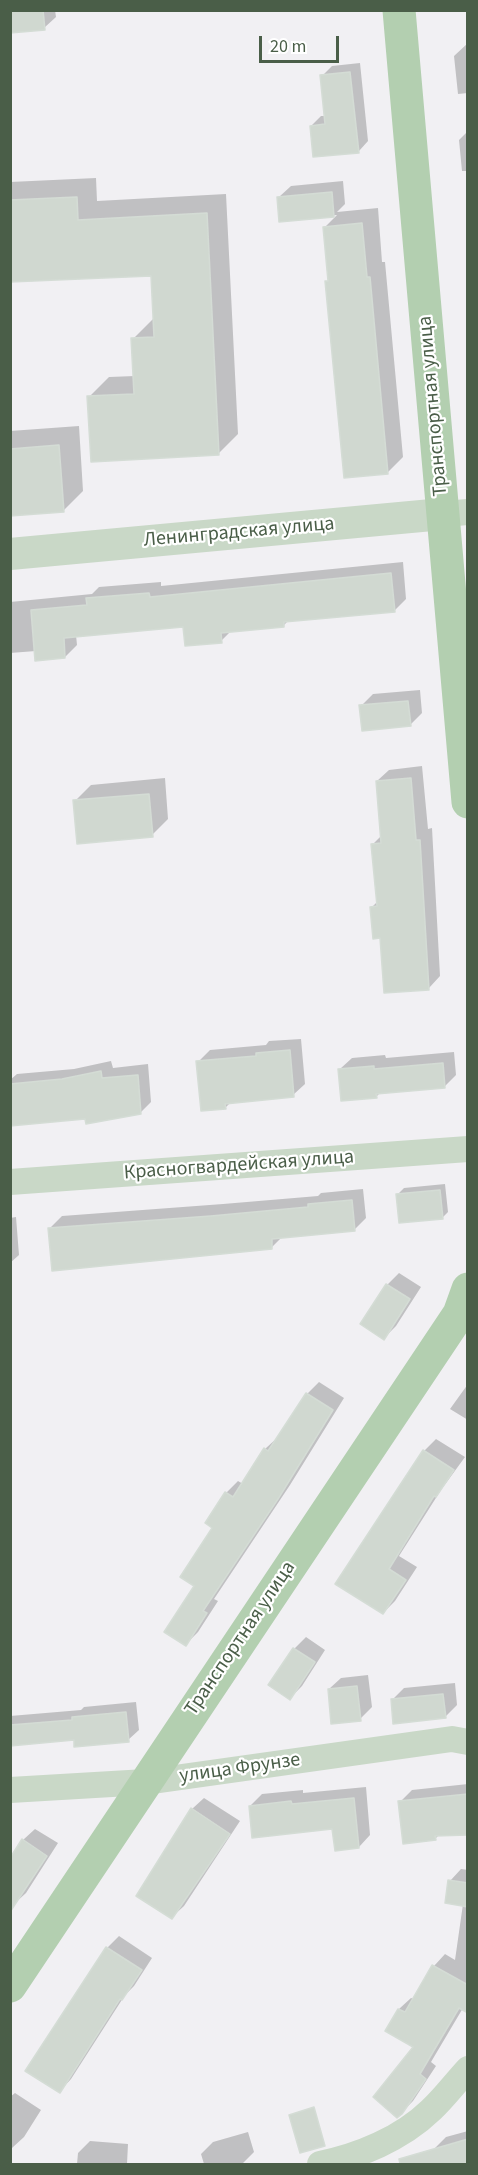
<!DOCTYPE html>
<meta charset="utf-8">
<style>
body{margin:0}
#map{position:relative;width:478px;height:2175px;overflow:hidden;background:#f1f0f3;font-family:"Source Sans 3",sans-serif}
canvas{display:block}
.frame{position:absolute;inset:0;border:12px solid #4a5e48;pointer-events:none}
.scale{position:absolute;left:259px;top:36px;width:80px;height:27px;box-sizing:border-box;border:3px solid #4a5e48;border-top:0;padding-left:8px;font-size:18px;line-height:21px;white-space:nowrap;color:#4a5e48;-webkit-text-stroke:4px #fff;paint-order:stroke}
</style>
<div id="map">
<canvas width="478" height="2175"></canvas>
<div class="frame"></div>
<div class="scale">20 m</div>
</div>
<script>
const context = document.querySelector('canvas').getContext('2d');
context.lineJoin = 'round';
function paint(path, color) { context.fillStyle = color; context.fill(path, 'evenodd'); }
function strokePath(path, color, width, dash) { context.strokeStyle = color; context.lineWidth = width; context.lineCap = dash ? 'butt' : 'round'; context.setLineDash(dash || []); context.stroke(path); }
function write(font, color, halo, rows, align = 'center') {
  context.font = font + ' "Source Sans 3",sans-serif'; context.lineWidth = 4.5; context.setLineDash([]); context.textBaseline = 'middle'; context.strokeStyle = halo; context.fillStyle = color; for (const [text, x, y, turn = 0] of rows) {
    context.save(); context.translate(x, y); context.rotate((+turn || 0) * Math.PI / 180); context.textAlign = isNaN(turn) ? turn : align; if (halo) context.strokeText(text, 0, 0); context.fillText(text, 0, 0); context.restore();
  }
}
paint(new Path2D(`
 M10,10H55L56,17L44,28Z
 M468,43V93L458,94L454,56Z
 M360,63L368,141L359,151L311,126L321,116H325L322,76L332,66Z
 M468,131V171H462L459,140Z
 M96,178L97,201L226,194L238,434L218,454L89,397L109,377L135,376L133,339L153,319H155L153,274L10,280V182Z
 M343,181L345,204L337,212L378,208L382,262H385L403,457L388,472L327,282L330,279L325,227L337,215L281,220L279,197L291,186Z
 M79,426L83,491L63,511L10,514V431Z
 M403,562L406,599L394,611L289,620L283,626L232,630L221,641L184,625L76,635L77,645L65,657L36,651L10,653V602L92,594L99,587L161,582V586Z
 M420,690L422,713L410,725L361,706L373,694Z
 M422,766L428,829L432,828L440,976L429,988L381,937L372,907L378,901L373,844L382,835L377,781L389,770Z
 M165,778L168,819L152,835L75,801L91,785Z
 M301,1039L305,1084L293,1095L232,1101L225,1108L198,1062L210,1050L266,1045L269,1041Z
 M454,1052L456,1075L444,1087L380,1093L376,1097L340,1069L352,1058L385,1055L386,1058Z
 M111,1061L113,1068L148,1064L151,1102L140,1113L10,1124V1080L17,1074L74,1069Z
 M445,1184L448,1212L442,1218L398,1194L404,1188Z
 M363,1189L366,1218L354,1230L282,1237L272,1247L50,1228L62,1216L223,1204L318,1196L321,1193Z
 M16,1217L19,1255L10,1263V1218Z
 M399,1273L421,1287L396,1326L384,1338L387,1285Z
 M319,1382L344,1398L290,1485L214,1599L218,1601L198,1632L186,1644L196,1585L226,1493L238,1481L243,1484L265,1449L277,1438L307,1394Z
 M468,1384V1420L450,1409Z
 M436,1439L465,1457L441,1490L399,1556L417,1567L395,1601L383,1613L337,1584L424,1451Z
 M306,1637L325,1650L302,1686L290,1698L294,1649Z
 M368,1675L372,1707L360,1719L329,1689L341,1678Z
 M455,1683L457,1705L445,1717L392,1700L404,1688Z
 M136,1702L139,1730L128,1740L75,1739L10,1744V1716L81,1710L84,1707Z
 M468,1784V1833L439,1835L435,1839L400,1802L412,1790Z
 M366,1787L370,1835L359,1847L334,1827L250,1806L262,1794L303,1790V1793Z
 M204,1798L240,1821L184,1906L172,1917L192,1809Z
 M35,1829L58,1843L26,1893L14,1904L23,1840Z
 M461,1869L468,1870V2011L463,2008L431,2062L436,2066L413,2101L401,2113L416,2047L387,2030L399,2009L411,1998L414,1999L434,1966L445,1954L455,1960L463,1904L450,1881Z
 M119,1936L152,1958L134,1986L125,1995L71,2079L60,2091L107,1948Z
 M15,2093L41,2110L24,2137L12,2148L10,2097Z
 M468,2131V2164H421L436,2155L434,2149L446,2137Z
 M248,2132L254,2152L242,2164H204L201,2154L213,2142Z
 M90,2141L128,2144L127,2164H77L78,2153Z`), '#0003');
const building = new Path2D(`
 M10,10H43L45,30L10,33Z
 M350,72L359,153L313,157L310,126L325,124L320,75Z
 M332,192L334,217L279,222L277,197Z
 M77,197L78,220L207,213L219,455L91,462L87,396L134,394L131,338L154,337L151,276L10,282V200Z
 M362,223L367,277H370L388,474L344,478L325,281H328L323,227Z
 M59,445L64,512L10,516V449Z
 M391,573L395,612L284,622V627L221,633L222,643L185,646L183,627L64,638L65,658L35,661L31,610L87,605L86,598L149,593L150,597Z
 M408,701L411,726L362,731L359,705Z
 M411,778L416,840H420L429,990L384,993L380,938L373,939L370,907L377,906L371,844L381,843L376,781Z
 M149,794L153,837L77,844L73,800Z
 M290,1050L294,1097L225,1104L226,1109L201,1111L196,1061L256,1056V1053Z
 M443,1063L445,1088L376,1094L377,1098L341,1101L338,1069L374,1066V1069Z
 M101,1071L102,1078L138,1075L141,1114L86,1124L85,1119L10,1126V1084L62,1079Z
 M440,1190L443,1219L399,1223L396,1194Z
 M352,1200L355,1231L272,1239V1249L52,1271L48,1228L211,1216L308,1207V1204Z
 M386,1284L410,1299L384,1340L360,1324Z
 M306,1393L333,1410L278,1499L203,1611L207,1613L186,1646L164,1632L194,1586L180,1577L212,1528L205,1523L225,1492L233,1497L264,1448L268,1451Z
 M423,1450L454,1470L436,1497L434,1496L389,1569L406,1580L383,1614L335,1584Z
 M293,1648L315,1662L290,1700L268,1685Z
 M357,1686L361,1721L331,1724L328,1689Z
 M443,1694L446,1718L393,1724L391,1699Z
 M126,1712L129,1742L74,1747V1740L10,1746V1725L72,1720V1717Z
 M468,1794V1835L435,1836L436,1840L403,1844L398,1801Z
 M354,1798L359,1848L335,1851L332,1829L252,1838L249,1806L291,1801L292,1804Z
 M191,1808L230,1834L172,1919L136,1896Z
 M22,1839L47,1856L10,1912V1858Z
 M448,1880L468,1883V1907L445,1903Z
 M106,1947L142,1970L122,2000L120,1999L60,2093L25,2071Z
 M432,1965L468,1985V2013L459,2008L420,2074L426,2079L402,2114L397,2118L373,2097L413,2047L385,2031L398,2009L405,2012Z
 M314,2107L325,2146L300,2153L289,2115Z
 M468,2139V2164H400L399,2159Z`);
paint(building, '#d0d8d0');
strokePath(building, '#d4dcd5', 1.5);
strokePath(new Path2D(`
 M443,514L468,512
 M10,1182L468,1149
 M10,1790L146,1782L452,1739L468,1742
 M320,2164C359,2156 401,2139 431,2110C444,2098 455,2083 468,2069`), '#c9d8c7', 26);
strokePath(new Path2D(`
 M10,554L443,514`), '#c9d8c7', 32);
strokePath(new Path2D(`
 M399,10L468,802
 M10,1986L459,1314L468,1289`), '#b3cfb0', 33);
write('20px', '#4a5e48', '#fff', [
 ["Транспортная улица",434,406,-95],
 ["Ленинградская улица",239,533,-5],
 ["Красногвардейская улица",239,1166,-4],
 ["Транспортная улица",241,1639,-56],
 ["улица Фрунзе",240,1769,-8]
]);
</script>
